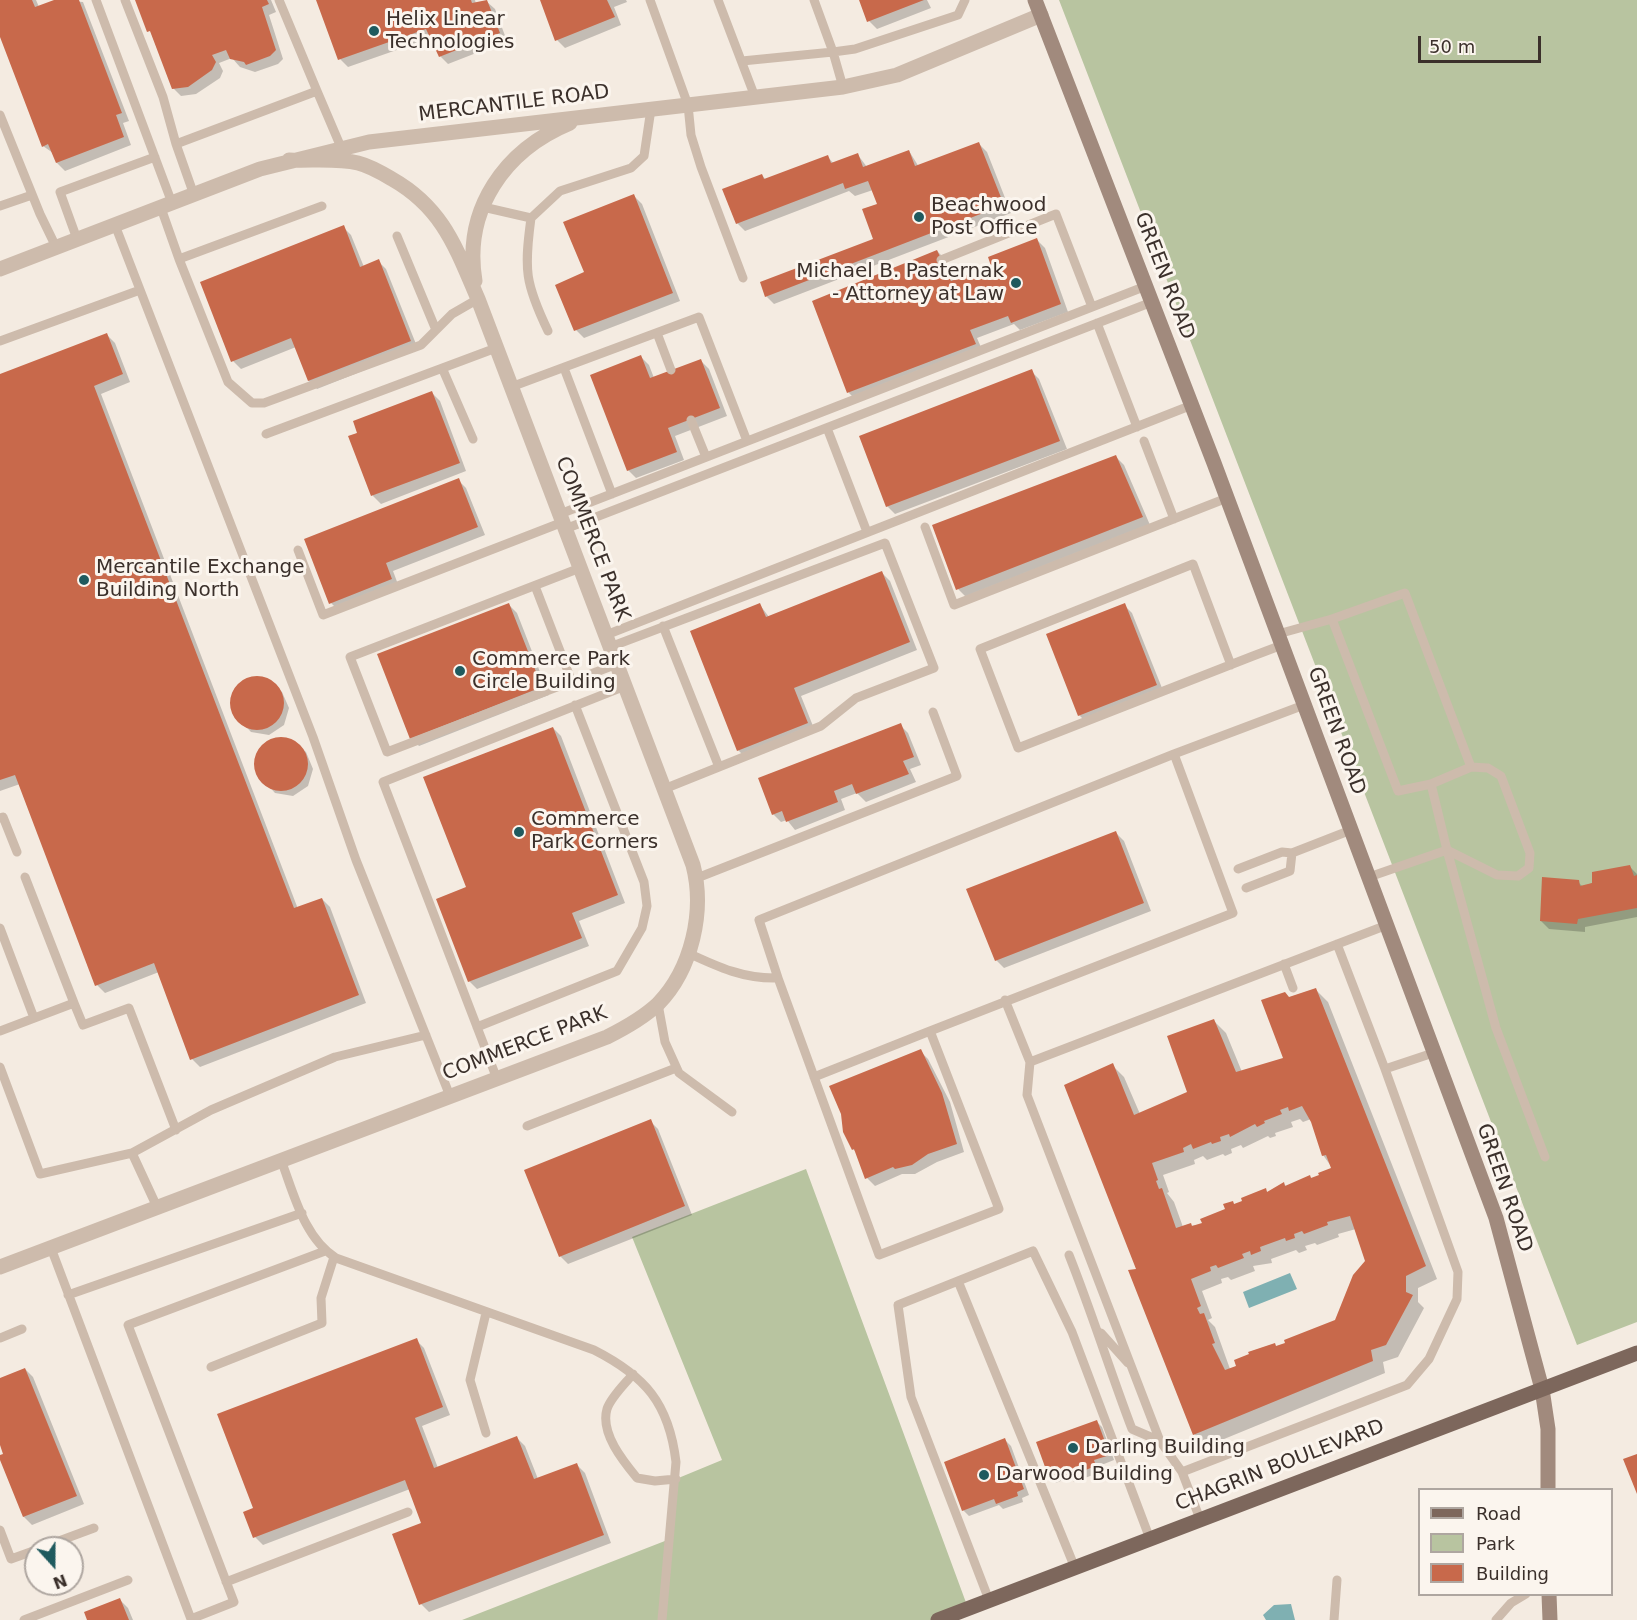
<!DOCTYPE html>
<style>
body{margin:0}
#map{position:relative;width:1637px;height:1620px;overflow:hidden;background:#f4ebe1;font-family:"DejaVu Sans",sans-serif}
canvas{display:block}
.legend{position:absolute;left:1418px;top:1488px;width:195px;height:108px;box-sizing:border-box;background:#fbf5ee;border:2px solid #aea6a0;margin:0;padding:8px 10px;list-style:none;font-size:18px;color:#3b302b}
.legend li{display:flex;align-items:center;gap:12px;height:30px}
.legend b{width:30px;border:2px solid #aea6a0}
.north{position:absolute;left:24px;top:1536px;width:60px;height:60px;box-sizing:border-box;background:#fbf5ee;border:2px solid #aea6a0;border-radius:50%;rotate:159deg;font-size:16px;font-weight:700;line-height:24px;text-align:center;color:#3b302b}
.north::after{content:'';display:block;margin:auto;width:21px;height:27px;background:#1f5a5e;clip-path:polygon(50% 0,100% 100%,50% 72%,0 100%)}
.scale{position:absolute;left:1418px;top:36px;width:123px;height:27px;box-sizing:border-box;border:3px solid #3b302b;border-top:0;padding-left:8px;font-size:18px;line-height:21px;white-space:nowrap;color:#3b302b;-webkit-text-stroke:4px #fbf5ee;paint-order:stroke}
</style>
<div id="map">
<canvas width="1637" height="1620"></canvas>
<ul class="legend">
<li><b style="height:8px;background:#7d675c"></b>Road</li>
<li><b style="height:16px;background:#b8c4a0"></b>Park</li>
<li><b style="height:16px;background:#c8694b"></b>Building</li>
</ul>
<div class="north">N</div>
<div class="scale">50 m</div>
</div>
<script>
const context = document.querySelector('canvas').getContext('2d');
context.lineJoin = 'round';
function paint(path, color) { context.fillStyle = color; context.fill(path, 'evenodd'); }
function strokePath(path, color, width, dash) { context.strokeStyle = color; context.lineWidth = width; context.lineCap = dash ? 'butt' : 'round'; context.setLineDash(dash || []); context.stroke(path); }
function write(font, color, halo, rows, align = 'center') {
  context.font = font + ' "DejaVu Sans",sans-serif'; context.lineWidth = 6; context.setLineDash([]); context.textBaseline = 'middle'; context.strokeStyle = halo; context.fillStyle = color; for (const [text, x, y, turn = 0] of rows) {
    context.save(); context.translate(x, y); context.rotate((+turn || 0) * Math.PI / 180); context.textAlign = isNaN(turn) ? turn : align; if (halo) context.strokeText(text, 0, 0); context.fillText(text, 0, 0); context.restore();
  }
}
paint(new Path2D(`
 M1059,0H1637V1322L1577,1345Z
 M806,1169L968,1608L938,1620H462L670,1539L676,1479L722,1460L632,1237Z`), '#b8c4a0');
paint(new Path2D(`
 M1290,1273L1297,1289L1249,1308L1243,1292Z
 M1291,1604L1295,1620H1266L1263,1615L1274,1605Z`), '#7fb0b2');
paint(new Path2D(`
 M0,0H36L39,7L58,0L83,2L129,121L123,123L131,145L65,171L57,163L53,153L43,146L0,33Z
 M138,0H271L276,12L269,15L283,59L278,64L255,72L240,67L232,58L219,63L223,71L220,78L196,94L181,96L173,88Z
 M317,0H475L476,4L486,1L495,9L507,41L448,64L440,56L431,38L348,67L340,59Z
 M542,0H626L627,2L614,7L621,25L565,48L557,40Z
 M861,0H927L931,8L877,29L869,21Z
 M979,144L987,152L1011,213L774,304L766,296L875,240L879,205L873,190L855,196L849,191L745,231L737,223L762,175L766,180L827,156L834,164L858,155L867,167L909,151L919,167Z
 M634,196L642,204L680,301L584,338L576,330Z
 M343,227L351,235L364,267L378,261L386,269L418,349L317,389L309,381L296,347L241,369L233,361Z
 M1037,240L1045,248L1068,312L1020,330L1014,324L977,338L983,352L857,401L849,393L814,302L937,251L945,259L954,282L993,267Z
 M107,335L115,343L130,382L101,394L298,909L322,899L330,907L366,1003L200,1067L192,1059L159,972L105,993L97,985L20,784L0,791V376Z
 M641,357L649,365L654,378L701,361L709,369L727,416L675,436L684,460L636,478L628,470Z
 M1031,371L1039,379L1067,449L895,514L887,506Z
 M432,393L440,401L466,471L381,504L373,496L350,437Z
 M1116,457L1124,465L1150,525L966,597L958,589Z
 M458,480L466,488L485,535L393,571L399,587L339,611L331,603Z
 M882,573L890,581L917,650L801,696L815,731L746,758L738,750L760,605L769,617Z
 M509,605L517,613L549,695L419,746L411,738Z
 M1124,605L1132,613L1164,693L1087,723L1079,715Z
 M251,678L268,680L275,685L282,692L289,708L284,725L269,735L251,732L233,713L231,704L237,688Z
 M900,725L908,733L921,765L910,769L916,782L866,802L857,793L841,799L845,810L795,830L787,820L781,822L773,814Z
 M553,728L561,736L625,903L579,921L589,946L477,989L469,981L468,888Z
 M275,739L292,741L299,746L306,752L313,769L308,786L293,796L275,793L257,773L256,756L260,748Z
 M1116,833L1124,841L1151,911L1004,968L996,960Z
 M1630,867L1637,874V917L1585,927V932L1549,929L1541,921L1578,882L1583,887Z
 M1316,990L1328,1002L1437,1279L1418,1288V1302L1424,1308L1398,1357L1383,1362L1385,1373L1207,1446L1194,1434L1138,1270L1112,1065L1124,1077L1140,1114L1189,1093L1214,1021L1226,1033L1242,1072L1285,1059L1290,999ZM1300,1119L1303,1122L1311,1119L1323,1155L1333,1169L1313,1179L1310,1177L1287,1187L1283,1183L1269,1193L1265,1190L1235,1205L1232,1202L1227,1210L1204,1224L1183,1227L1174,1202L1167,1193L1169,1192L1163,1175L1195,1164L1194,1160L1203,1156L1207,1160L1223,1154L1225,1156L1232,1153L1231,1149L1241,1145L1243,1148L1268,1136L1270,1138L1276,1136L1275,1133L1293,1127L1291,1122ZM1356,1229L1367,1261L1336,1321L1230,1369L1215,1327L1208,1320L1212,1318L1202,1291L1222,1283L1221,1279L1228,1277L1231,1280L1255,1271L1253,1266L1272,1263L1271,1259L1296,1250L1299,1253L1307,1250L1305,1246L1315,1243L1317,1245L1339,1237L1338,1234Z
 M920,1051L928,1059L950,1102L964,1152L937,1162L915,1174H902L875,1186L867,1178L858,1154L853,1149L843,1114Z
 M650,1121L658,1129L692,1215L568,1264L560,1256Z
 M416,1340L424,1348L450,1415L422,1426L438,1468L517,1438L525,1446L538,1479L577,1465L585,1473L611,1543L429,1612L421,1604L423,1524L410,1489L263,1545L255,1537V1509Z
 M25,1369L33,1377L84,1504L32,1525L24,1517L0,1456L5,1454L0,1441V1379Z
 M1096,1421L1102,1427L1114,1460L1099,1466L1101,1472L1074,1482L1070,1477L1056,1483L1050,1477Z
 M1005,1440L1011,1446L1029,1495L1022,1498L1023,1502L1003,1509L999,1505L969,1516L963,1510Z
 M120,1600L128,1608L133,1620H89Z`), '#0003');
paint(new Path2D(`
 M0,0H32L35,7L54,0H79L122,113L116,115L124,137L56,163L48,144L42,147L0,37Z
 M135,0H267L269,4L262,7L276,50L270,56L246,65L244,62L230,59L226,50L212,55L216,62L212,70L188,87L172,89L150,31L147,32Z
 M316,0H471L472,3L487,0L500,33L439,57L426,29L338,60Z
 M540,0H607L615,17L555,41Z
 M859,0H924L867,22Z
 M979,142L1004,205L765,297L760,282L873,239L862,209L877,204L868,181L845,189L843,183L736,224L722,189L762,174L764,179L828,155L831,163L858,153L863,167L909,150L915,166Z
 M634,194L673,293L574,331L555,285L584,272L563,222Z
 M344,225L360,267L379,259L411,341L308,381L291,338L231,362L200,282Z
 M1037,238L1061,304L1011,323L1008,316L970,330L976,344L847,393L812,301L937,250L951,281L991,266L988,257Z
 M107,333L123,374L94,386L294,908L322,898L359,995L190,1060L154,963L95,986L15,775L0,780V374Z
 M641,355L650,378L701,359L720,408L668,428L677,452L627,471L590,375Z
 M1032,369L1060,441L886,507L859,436Z
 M432,391L460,463L371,496L348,436L357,433L353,421Z
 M1116,455L1143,517L956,590L932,525Z
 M459,478L478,527L386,563L392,579L329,604L304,539Z
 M882,571L910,642L794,688L808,723L737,751L690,631L760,603L766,617Z
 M509,603L542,687L410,739L377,654Z
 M1125,603L1157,685L1078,716L1046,634Z
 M230 703a27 27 0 1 1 54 0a27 27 0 1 1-54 0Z
 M901,723L914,757L903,761L909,774L856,794L852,784L834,791L838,802L786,822L782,811L772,815L758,778Z
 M553,727L618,895L572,913L582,938L468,982L436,899L466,887L423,777Z
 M254 764a27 27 0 1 1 54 0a27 27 0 1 1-54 0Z
 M1116,831L1144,903L995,961L966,889Z
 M1630,865L1634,876L1637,875V908L1578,919L1577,924L1540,921L1542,877L1579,880L1580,886L1592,883V872Z
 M1316,988L1426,1266L1406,1276V1292L1413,1295L1386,1345L1371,1350L1373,1361L1193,1435L1128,1270L1136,1269L1064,1085L1113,1063L1134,1115L1187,1092L1167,1036L1214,1019L1236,1072L1283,1058L1261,1000L1285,992L1289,997ZM1302,1106L1311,1122L1322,1156L1326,1155L1331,1168L1318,1173L1319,1175L1311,1178L1310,1175L1285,1186L1284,1182L1267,1192L1266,1188L1241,1198L1242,1201L1234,1204L1233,1201L1223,1204L1225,1209L1200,1219L1202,1223L1192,1226L1191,1223L1176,1228L1162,1188L1159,1189L1156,1181L1158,1180L1152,1163L1184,1152L1183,1148L1191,1144L1193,1149L1211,1142L1212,1144L1221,1141L1220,1137L1229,1134L1230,1137L1255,1124L1257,1127L1265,1123L1264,1121L1282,1114L1280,1110L1288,1107L1289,1111ZM1350,1216L1365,1261L1353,1275L1335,1320L1284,1340L1285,1343L1276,1346L1275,1343L1248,1352L1249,1354L1234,1360L1236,1366L1225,1370L1212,1344L1215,1343L1204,1313L1200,1314L1197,1308L1201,1306L1191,1279L1211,1271L1210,1267L1216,1265L1218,1268L1244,1258L1242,1254L1250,1251L1251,1255L1261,1251L1260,1247L1285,1238L1286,1241L1295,1238L1294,1234L1302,1231L1304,1234L1328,1225L1327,1222Z
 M921,1049L942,1093L957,1144L928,1154L912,1165L895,1169L893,1167L865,1179L854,1149L852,1150L843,1132L841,1114L829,1086Z
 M651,1119L685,1206L559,1257L524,1170Z
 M417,1338L443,1407L415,1418L434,1468L517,1436L534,1479L577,1463L604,1535L419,1605L392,1534L421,1523L405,1480L253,1538L243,1512L253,1508L217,1414Z
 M25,1368L77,1496L23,1517L0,1460V1455L3,1454L0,1445V1378Z
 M1097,1420L1110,1455L1094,1460L1096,1466L1067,1477L1065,1472L1049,1478L1036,1442Z
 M1005,1438L1024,1489L1017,1492L1018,1496L996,1504L994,1499L962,1511L944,1462Z
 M1637,1454V1494L1623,1459Z
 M120,1598L129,1620H87L84,1612Z`), '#c8694b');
strokePath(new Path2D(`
 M96,0L172,203
 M125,0L163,97L176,144
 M279,0L317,91
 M650,0L688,105L691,135L701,167L743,278
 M718,0L755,97
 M742,61L833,52L814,0
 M843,87L833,52L855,49L958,15L965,0
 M0,115L40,214L56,247
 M194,195L176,144L317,91L343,152
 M0,206L32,195
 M322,206L179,259L228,382L252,403H264L421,345L452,314L478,299
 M483,207L531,218L560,191L631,168L644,156L651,109
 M161,208L179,259
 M531,218C524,270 525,283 548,331
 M115,225L313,737L356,860L450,1096
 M397,236L436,330
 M77,239L60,192L155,157
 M941,260L1056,214L1092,307
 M1097,323L1137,427
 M657,333L671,370
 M0,341L140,290
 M564,368L612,494
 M443,370L473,439
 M511,387L699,317L747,441
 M691,420L706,457
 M827,428L867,532
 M266,434L496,348
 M1144,441L1174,519
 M560,514L1146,286
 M925,527L954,605L1227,498
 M565,529L1152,302
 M298,550L323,615L563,522
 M580,568L350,657L387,752L617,664
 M535,586L572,682
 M1332,619L1398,791L1431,784
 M663,626L719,767
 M1278,634L1332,619L1405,593L1471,767
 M606,635L1192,405
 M610,647L885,543L934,668L856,698L821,726L664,789
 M1231,665L1193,564L980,649L1018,748L1253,656L1282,645
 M0,818L3,817L17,852
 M1447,850L1496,1028L1545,1157
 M1238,869L1282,852L1292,853L1351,830
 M1369,877L1447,850L1431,784L1471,767L1488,768L1501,776L1530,853L1529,868L1518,876L1497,875L1447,850
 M697,878L957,776L933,712
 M1246,888L1290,871L1292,853
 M0,928L34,1018
 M1337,944L1385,1069
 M688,953C718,967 744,979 778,978L879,1255L999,1209L930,1031L1233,913L1174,754L1304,705
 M1284,964L1293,988
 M778,978L759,920L1174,754
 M1005,1000L1030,1062
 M74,1003L83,1025L129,1008L176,1130
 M658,1004L665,1042L679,1073L732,1112
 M477,1027L617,971L642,928L647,906L644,882L575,705
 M0,1031L74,1003L25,877
 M0,1067L40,1174L132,1153
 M814,1077L930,1031
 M497,1079L383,782L625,686
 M527,1126L676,1068
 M281,1160C294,1194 304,1238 336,1258L594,1350C645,1376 669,1403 676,1462L662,1620
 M157,1207L132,1153L211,1110L335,1057L426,1035
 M51,1248L191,1619L234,1602L128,1325L325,1251
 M1069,1255C1092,1313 1110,1371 1132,1429L1160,1441
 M958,1281L1075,1568
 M68,1295L302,1213
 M1101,1333L1128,1363
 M0,1338L22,1329
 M211,1367L322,1323L321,1298L334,1257
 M633,1374C625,1384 611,1397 607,1409C600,1433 623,1461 637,1478L655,1481L676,1479
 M486,1433L470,1380L486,1313
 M1182,1472L1407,1385L1429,1359L1457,1299L1458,1272L1385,1069L1433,1053
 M1200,1519L1182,1472L1160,1441L1027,1095L1030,1062L1387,925
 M0,1530L11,1559L36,1550
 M40,1548L94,1528
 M226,1582L408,1512
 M989,1600L911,1397L898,1305L1033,1251L1072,1332L1150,1539
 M24,1620L128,1580
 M1334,1620L1337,1580
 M1496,1620L1511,1603L1526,1594`), '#cdbbac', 9);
strokePath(new Path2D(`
 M0,269L260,169L369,142L843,87L897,75L1041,15
 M475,281C463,209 505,150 570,123
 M0,1267L607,1037C625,1028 643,1018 658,1004C692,969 705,911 693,865L478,299C456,248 443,208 392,179C382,173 370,166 358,163C337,158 311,161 289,160`), '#cdbbac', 15);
strokePath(new Path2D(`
 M1035,0L1214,463L1496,1218L1542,1389L1548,1429V1490
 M1549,1594L1550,1620`), '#a18a7d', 15);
strokePath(new Path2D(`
 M938,1620L1637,1353`), '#7d675c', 15);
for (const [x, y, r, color] of [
 [374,31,6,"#1f5a5e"],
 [919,217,6,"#1f5a5e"],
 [1016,283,6,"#1f5a5e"],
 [84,580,6,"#1f5a5e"],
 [460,671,6,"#1f5a5e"],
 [519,832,6,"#1f5a5e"],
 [1073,1448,6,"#1f5a5e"],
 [984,1475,6,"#1f5a5e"]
]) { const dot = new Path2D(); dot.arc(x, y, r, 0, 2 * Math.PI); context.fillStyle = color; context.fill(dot); strokePath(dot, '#fbf5ee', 2); }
write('20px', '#3b302b', '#fbf5ee', [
 ["Helix Linear",386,20],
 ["Technologies",386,43],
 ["Beachwood",931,206],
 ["Post Office",931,229],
 ["Michael B. Pasternak",1004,272,"right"],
 ["- Attorney at Law",1004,295,"right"],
 ["Mercantile Exchange",96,568],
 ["Building North",96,591],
 ["Commerce Park",472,660],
 ["Circle Building",472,683],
 ["Commerce",531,820],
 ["Park Corners",531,843],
 ["Darling Building",1085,1448],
 ["Darwood Building",996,1475]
], 'left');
write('20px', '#3b302b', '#fbf5ee', [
 ["MERCANTILE ROAD",514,104,-7],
 ["GREEN ROAD",1164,276,69],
 ["COMMERCE PARK",592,539,69],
 ["GREEN ROAD",1336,731,70],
 ["COMMERCE PARK",525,1044,-21],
 ["GREEN ROAD",1504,1188,71],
 ["CHAGRIN BOULEVARD",1280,1466,-21]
]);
</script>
